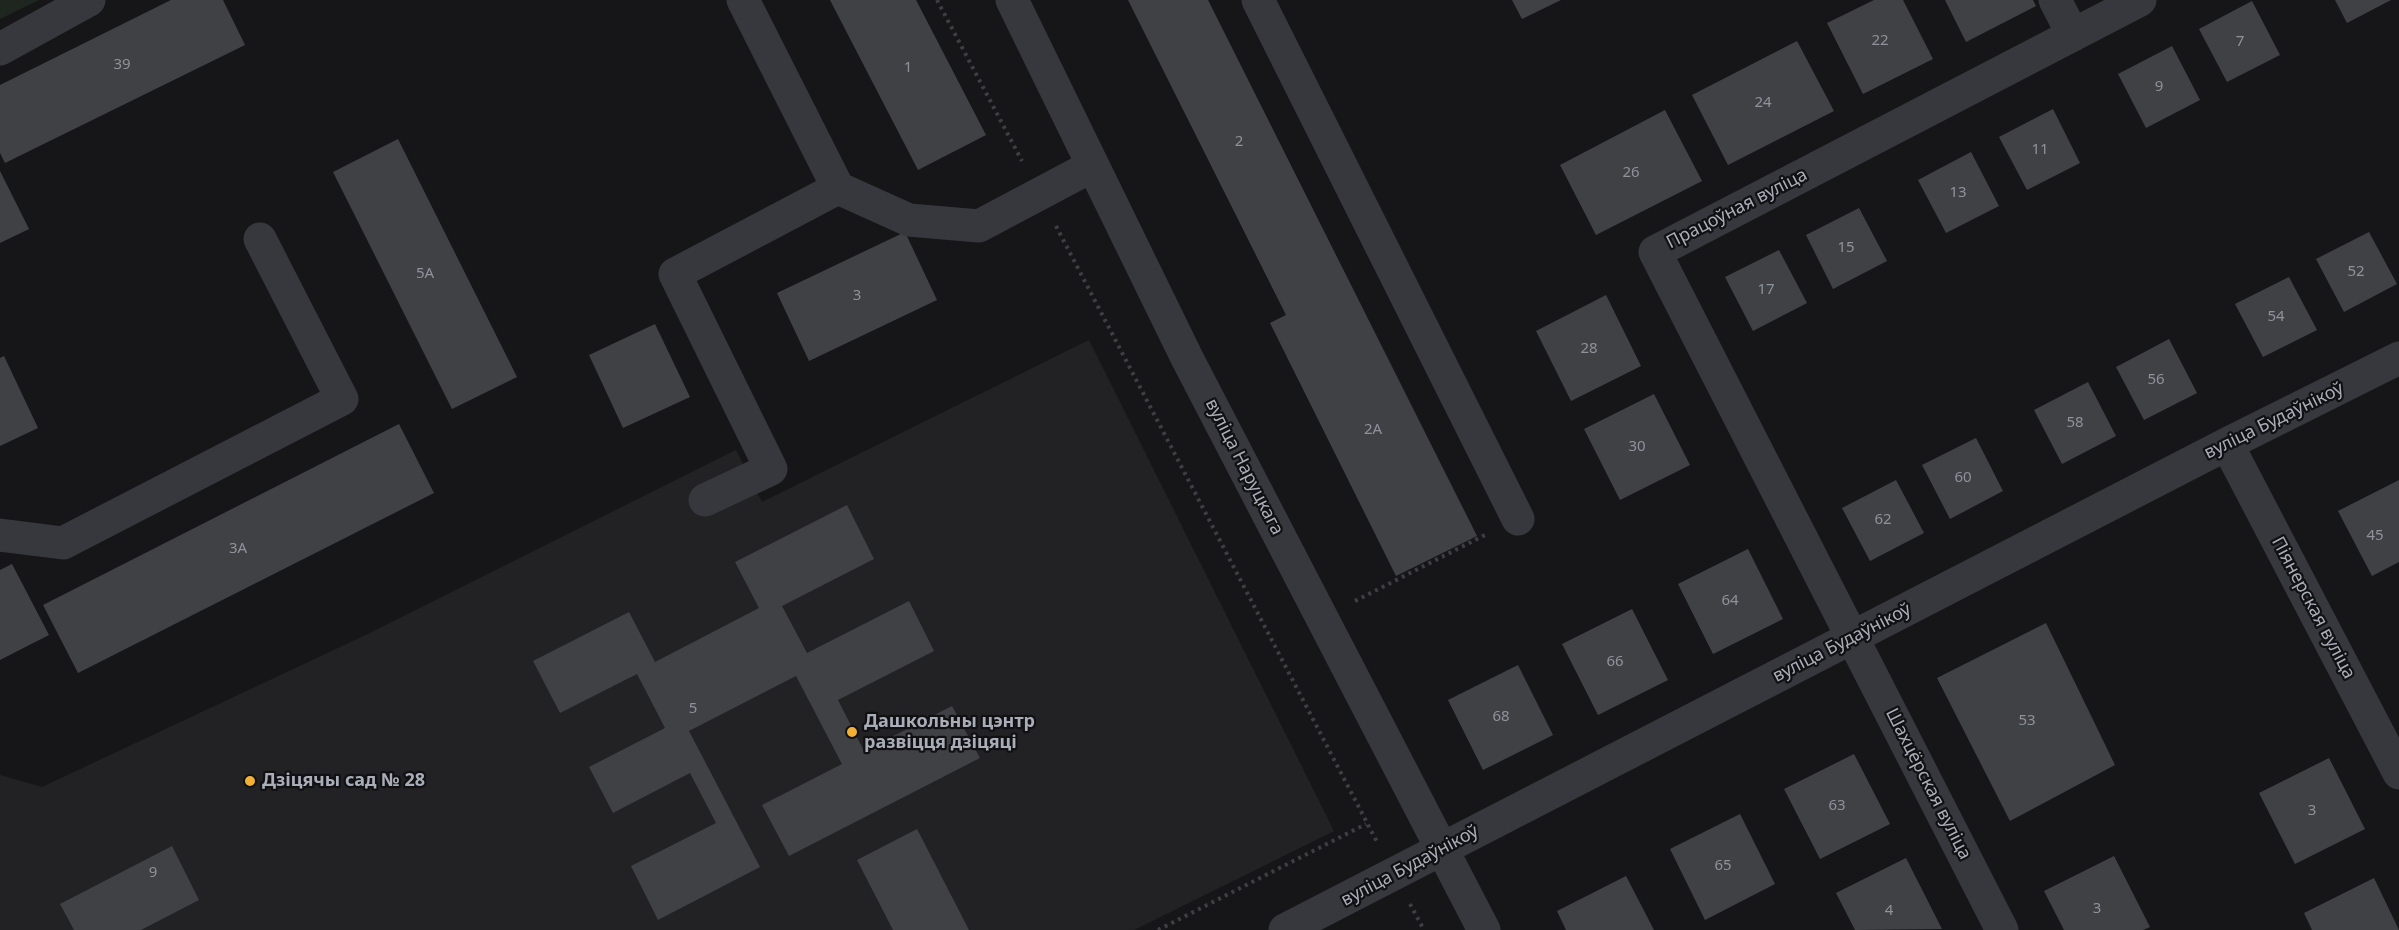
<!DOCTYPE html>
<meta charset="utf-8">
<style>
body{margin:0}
canvas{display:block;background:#161618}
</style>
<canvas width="2399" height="930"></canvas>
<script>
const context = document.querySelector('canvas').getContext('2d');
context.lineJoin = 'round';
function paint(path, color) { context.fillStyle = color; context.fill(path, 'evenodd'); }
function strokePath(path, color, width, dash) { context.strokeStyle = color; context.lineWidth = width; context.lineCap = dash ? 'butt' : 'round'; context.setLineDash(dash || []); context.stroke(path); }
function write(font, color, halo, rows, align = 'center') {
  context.font = font + ' "Noto Sans",sans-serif'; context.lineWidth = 4.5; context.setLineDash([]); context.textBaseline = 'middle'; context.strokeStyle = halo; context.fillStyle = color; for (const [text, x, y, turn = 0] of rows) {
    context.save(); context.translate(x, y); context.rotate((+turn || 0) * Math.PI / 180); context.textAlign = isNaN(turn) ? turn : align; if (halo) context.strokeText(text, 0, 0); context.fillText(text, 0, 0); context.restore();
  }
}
paint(new Path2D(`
 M1089,340L1334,831L1134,930H0V775L42,787L370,633L736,450L762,502Z`), '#222225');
paint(new Path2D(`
 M0,0H39L0,19Z`), '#1e261f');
paint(new Path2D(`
 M171,0H223L245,45L5,163L0,153V85Z
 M830,0H916L986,135L918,170Z
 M1128,0H1208L1477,536L1396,576L1270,323L1286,315Z
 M1512,0H1561L1522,19Z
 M1874,0H1903L1933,59L1863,94L1827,23Z
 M1945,0H2033L2036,6L1966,42Z
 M2335,0H2391L2347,23Z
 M2252,1L2280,55L2227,82L2199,29Z
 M1797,41L1834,111L1728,165L1692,95Z
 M2172,46L2200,100L2146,128L2118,74Z
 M2053,109L2080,163L2027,190L1999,137Z
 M1665,110L1702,181L1596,235L1560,165Z
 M398,139L517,377L452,409L333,172Z
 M1971,152L1999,206L1946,233L1918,180Z
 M0,171L29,229L0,243Z
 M1859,208L1887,261L1833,289L1806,235Z
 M905,232L937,300L809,361L777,293Z
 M2369,232L2397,284L2344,312L2316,259Z
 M1779,250L1807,303L1753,331L1725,277Z
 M2289,277L2317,330L2263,357L2235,304Z
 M1606,295L1641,366L1571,401L1536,331Z
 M655,324L690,397L623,428L589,355Z
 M2169,339L2197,393L2144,420L2116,367Z
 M4,356L38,428L0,446V358Z
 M2088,382L2116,436L2062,464L2034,410Z
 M1654,394L1690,465L1620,500L1584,429Z
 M399,424L434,493L78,673L43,605Z
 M1976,438L2003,491L1950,519L1922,465Z
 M1896,480L1924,533L1870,561L1842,508Z
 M2399,480V562L2372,576L2338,511Z
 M847,505L874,559L782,606L807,653L909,601L934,651L838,700L864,751L952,706L980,758L789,856L762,805L842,764L796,676L689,731L760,867L658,920L631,866L716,823L690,773L613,813L589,767L665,728L637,674L560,713L533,661L629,612L655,662L759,608L735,562Z
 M1748,549L1783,619L1713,654L1678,584Z
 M12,564L49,635L0,660V570Z
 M1632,609L1668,680L1598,715L1562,644Z
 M2046,623L2115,765L2010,821L1937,678Z
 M1518,665L1553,735L1483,770L1448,700Z
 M1854,754L1890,824L1820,859L1784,789Z
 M2329,758L2365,829L2295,864L2259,793Z
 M1740,814L1775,884L1705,920L1670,849Z
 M917,829L969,930H893L857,860Z
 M172,846L199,900L141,930H74L60,904Z
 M2114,856L2150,927L2143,930H2064L2044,891Z
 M1906,858L1942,929L1855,930L1836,893Z
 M1626,876L1654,930H1566L1557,911Z
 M2374,878L2399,930H2312L2304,913Z`), '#404145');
strokePath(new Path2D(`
 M937,0L1022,161
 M1056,226L1377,842
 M1355,601L1485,535
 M1410,904L1424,930
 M1158,930L1366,824`), '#3d3f44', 4, [3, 4.5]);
strokePath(new Path2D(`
 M743,0L838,188
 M1012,0L1187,358L1484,930
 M1258,0L1518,519
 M2055,0L2073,35
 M0,49L89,0
 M2227,444L2399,773
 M705,500L771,469L675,274L838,188L909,220L979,226L1092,166
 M0,535L63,543L342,399L260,239
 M1285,930L2227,444L2399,358
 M2002,930L1655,252L2140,0`), '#37383d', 33);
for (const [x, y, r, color] of [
 [852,732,6,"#f2b134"],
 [250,781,6,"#f2b134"]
]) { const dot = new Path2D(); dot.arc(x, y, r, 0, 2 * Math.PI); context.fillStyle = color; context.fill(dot); strokePath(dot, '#111113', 2); }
write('15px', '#8e929b', null, [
 ["22",1880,41],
 ["7",2240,42],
 ["39",122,65],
 ["1",908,68],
 ["9",2159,87],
 ["24",1763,103],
 ["2",1239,142],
 ["11",2040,150],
 ["26",1631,173],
 ["13",1958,193],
 ["15",1846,248],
 ["52",2356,272],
 ["5А",425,274],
 ["17",1766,290],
 ["3",857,296],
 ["54",2276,317],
 ["28",1589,349],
 ["56",2156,380],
 ["58",2075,423],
 ["2А",1373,430],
 ["30",1637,447],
 ["60",1963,478],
 ["62",1883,520],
 ["45",2375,536],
 ["3А",238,549],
 ["64",1730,601],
 ["66",1615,662],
 ["5",693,709],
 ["68",1501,717],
 ["53",2027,721],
 ["63",1837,806],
 ["3",2312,811],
 ["65",1723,866],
 ["9",153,873],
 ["3",2097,909],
 ["4",1889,911]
]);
write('18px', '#a8adb8', '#111113', [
 ["Працоўная вуліца",1737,209,-27],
 ["вуліца Будаўнікоў",2274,421,-26],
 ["вуліца Наруцкага",1244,467,63],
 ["Піянерская вуліца",2313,608,62],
 ["вуліца Будаўнікоў",1842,643,-27],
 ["Шахцёрская вуліца",1928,784,63],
 ["вуліца Будаўнікоў",1410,866,-28]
]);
write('bold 18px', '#a8adb8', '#111113', [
 ["Дашкольны цэнтр",864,722],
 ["развіцця дзіцяці",864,743],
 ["Дзіцячы сад № 28",262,781]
], 'left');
</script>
